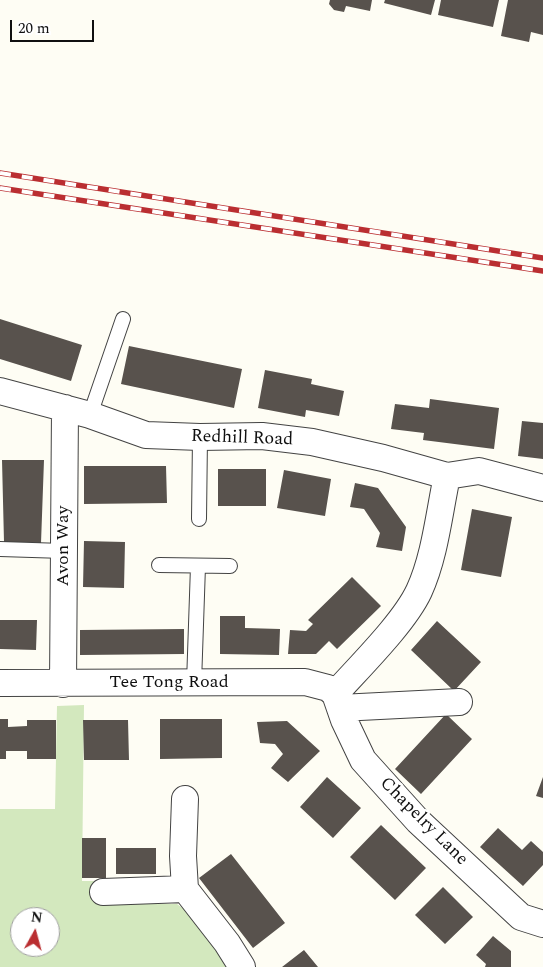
<!DOCTYPE html>
<style>
body{margin:0}
#map{position:relative;width:543px;height:967px;overflow:hidden;background:#fefdf4;font-family:Spectral,serif}
canvas{display:block}
.north{position:absolute;left:10px;top:907px;width:50px;height:50px;box-sizing:border-box;background:#fff;border:1px solid #9f9f9f;border-radius:50%;rotate:7deg;font-size:14px;font-weight:700;line-height:20px;text-align:center;color:#101010}
.north::after{content:'';display:block;margin:auto;width:18px;height:22px;background:#ba2e31;clip-path:polygon(50% 0,100% 100%,50% 72%,0 100%)}
.scale{position:absolute;left:10px;top:20px;width:84px;height:22px;box-sizing:border-box;border:2px solid #101010;border-top:0;padding-left:6px;font-size:15px;line-height:18px;white-space:nowrap;color:#101010;-webkit-text-stroke:4px #fff;paint-order:stroke}
</style>
<div id="map">
<canvas width="543" height="967"></canvas>
<div class="north">N</div>
<div class="scale">20 m</div>
</div>
<script>
const context = document.querySelector('canvas').getContext('2d');
context.lineJoin = 'round';
function paint(path, color) { context.fillStyle = color; context.fill(path, 'evenodd'); }
function strokePath(path, color, width, dash) { context.strokeStyle = color; context.lineWidth = width; context.lineCap = dash ? 'butt' : 'round'; context.setLineDash(dash || []); context.stroke(path); }
function write(font, color, halo, rows, align = 'center') {
  context.font = font + ' Spectral,serif'; context.lineWidth = 5; context.setLineDash([]); context.textBaseline = 'middle'; context.strokeStyle = halo; context.fillStyle = color; for (const [text, x, y, turn = 0] of rows) {
    context.save(); context.translate(x, y); context.rotate((+turn || 0) * Math.PI / 180); context.textAlign = isNaN(turn) ? turn : align; if (halo) context.strokeText(text, 0, 0); context.fillText(text, 0, 0); context.restore();
  }
}
paint(new Path2D(`
 M84,705L82,881H94V903L177,904L202,922L230,967H0V809H55L57,706ZM20,917H50V947H20Z`), '#d3e8be');
paint(new Path2D(`
 M330,0H372L370,11L346,6L344,12L334,10L329,4Z
 M385,0H435L431,15L384,3Z
 M441,0H499L493,27L438,15Z
 M508,0H543V35L531,32L529,42L501,36Z
 M0,319L82,345L71,381L0,359Z
 M129,346L242,369L234,408L121,384Z
 M265,370L312,379L311,384L344,391L339,416L306,410L305,417L258,408Z
 M430,399L499,408L494,449L423,440L424,433L391,429L395,404L429,408Z
 M522,421L543,423V459L518,456Z
 M2,460H44L41,543L4,542Z
 M84,466H166L167,503L84,504Z
 M218,469H266V506H218Z
 M284,470L331,479L325,516L277,508Z
 M355,483L378,488L406,527L402,551L376,547L380,533L364,509L350,507Z
 M472,509L512,517L501,577L461,570Z
 M84,541L125,542L124,588L83,587Z
 M352,577L381,606L337,649L329,641L316,654H288L290,630L306,631L313,624L308,620Z
 M220,616H245V628L280,629L279,655L220,654Z
 M0,620H37L36,650L0,649Z
 M437,621L481,662L454,691L411,650Z
 M184,629V654L80,655V630Z
 M446,714L472,739L421,794L395,769Z
 M0,719H8V727L27,726V720H56V759H27V751H6V759H0Z
 M160,719H222V758L160,759Z
 M83,720H128L129,760H84Z
 M287,721L320,751L288,782L271,768L283,754L275,744L260,743L257,722Z
 M327,777L361,808L333,838L300,807Z
 M543,777V798L536,796Z
 M381,825L426,868L395,900L350,857Z
 M498,828L522,850L531,841L543,852V865L523,886L480,847Z
 M82,838H106V878H82Z
 M116,848H156V874H116Z
 M231,854L285,923L253,948L199,878Z
 M443,887L473,917L445,944L415,915Z
 M493,936L511,951V967H485L486,964L476,955Z
 M304,950L318,967H282Z`), '#58524d');
const service = new Path2D(`
 M90,415L123,319
 M199,519L200,437
 M0,549L64,551
 M159,565L230,566
 M194,683L198,566`);
const minor = new Path2D(`
 M0,391L90,415L146,435L200,437L262,436L312,442L383,458L447,476L479,471L543,488
 M0,683L305,682L328,688L335,694
 M63,684L65,408
 M335,694L344,720L363,760L418,821L521,917L543,924
 M335,694C360,666 404,623 419,591C435,556 439,514 447,476
 M340,708L459,702
 M185,799L183,856L185,889L227,943L242,967
 M103,892L185,889`);
strokePath(service, '#434343', 16);
strokePath(minor, '#434343', 28);
strokePath(service, '#fff', 14);
strokePath(minor, '#fff', 26);
const rail = new Path2D(`
 M0,173L543,258
 M0,188L543,271`);
strokePath(rail, '#ba2e31', 5.5);
strokePath(rail, '#fff', 4, [11]);
write('18px', '#101010', '#fff', [
 ["Redhill Road",242,439,2],
 ["Avon Way",64,546,-90],
 ["Tee Tong Road",169,683],
 ["Chapelry Lane",423,822,45]
]);
</script>
